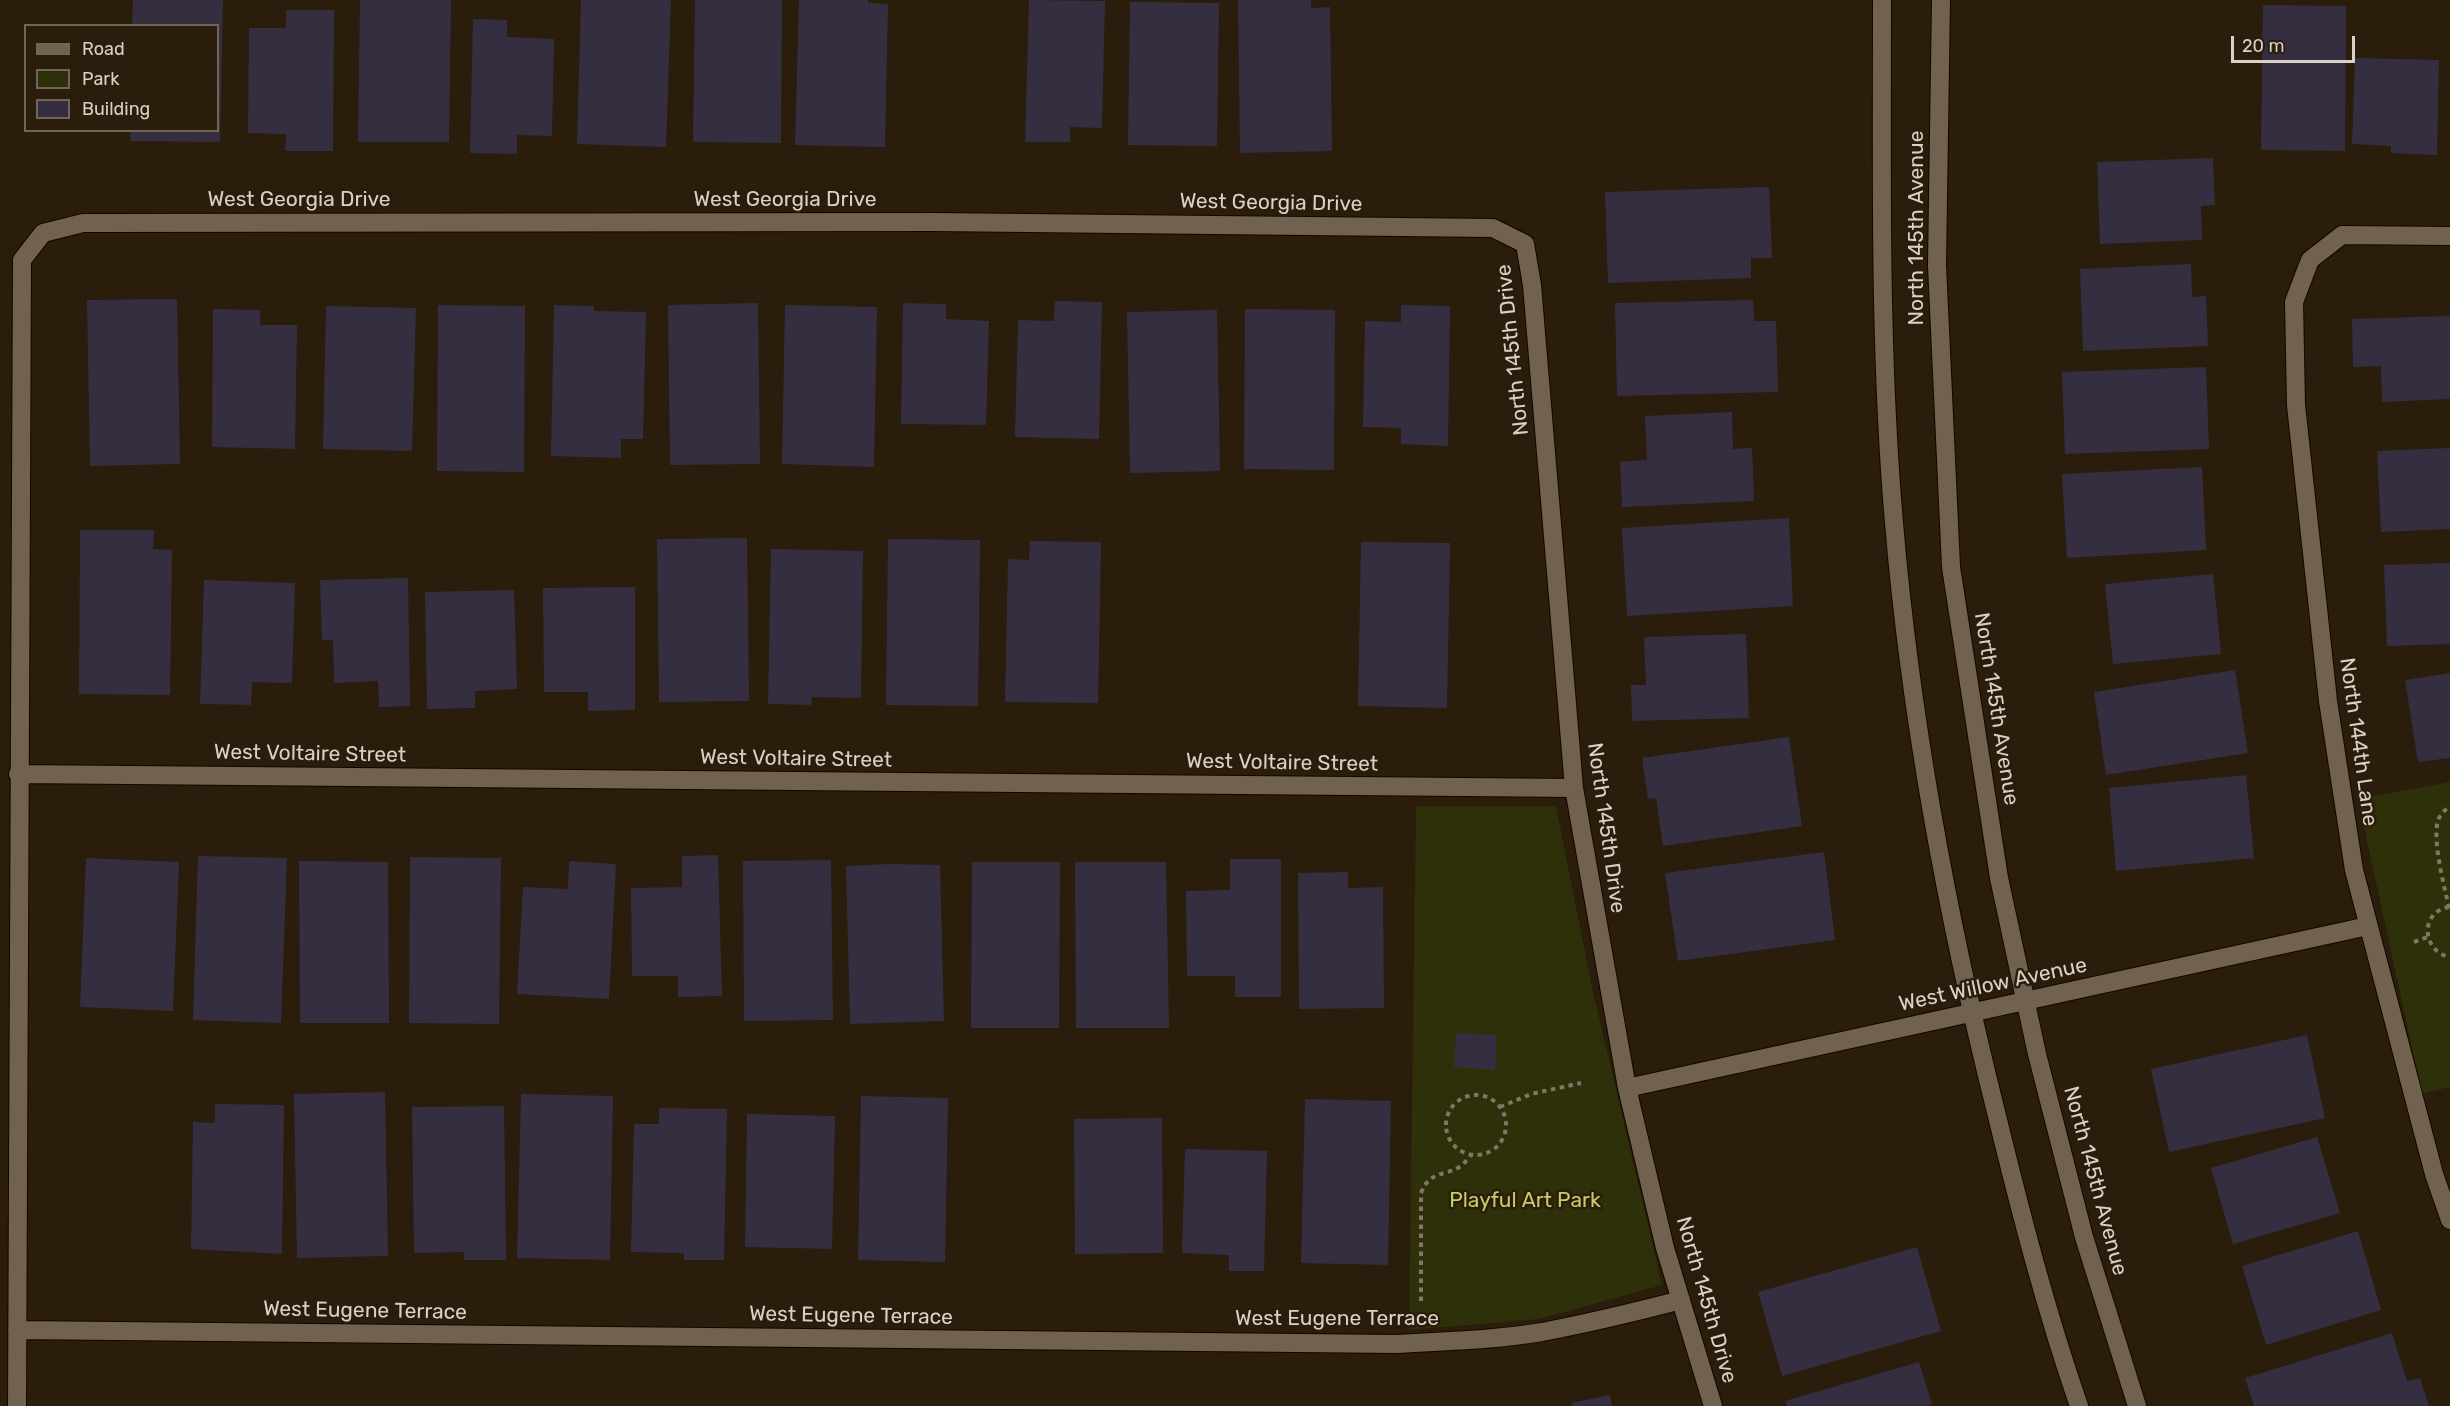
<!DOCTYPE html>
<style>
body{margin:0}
#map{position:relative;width:2450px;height:1406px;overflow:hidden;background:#2a1d0c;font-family:Rubik,sans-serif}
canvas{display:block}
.legend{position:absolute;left:24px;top:24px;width:195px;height:108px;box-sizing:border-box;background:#2a1d0c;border:2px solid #706556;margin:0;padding:8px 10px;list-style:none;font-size:18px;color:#dad1c6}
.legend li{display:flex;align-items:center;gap:12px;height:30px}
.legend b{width:30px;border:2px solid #706556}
.scale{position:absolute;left:2231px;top:36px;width:124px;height:27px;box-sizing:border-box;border:3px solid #dad1c6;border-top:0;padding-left:8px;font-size:18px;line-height:21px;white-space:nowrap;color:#dad1c6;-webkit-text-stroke:4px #2a1d0c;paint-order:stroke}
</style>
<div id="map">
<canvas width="2450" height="1406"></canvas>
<ul class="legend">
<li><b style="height:8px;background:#71624f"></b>Road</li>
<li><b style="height:16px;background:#2d3008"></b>Park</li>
<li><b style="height:16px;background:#352e40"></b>Building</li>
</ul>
<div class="scale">20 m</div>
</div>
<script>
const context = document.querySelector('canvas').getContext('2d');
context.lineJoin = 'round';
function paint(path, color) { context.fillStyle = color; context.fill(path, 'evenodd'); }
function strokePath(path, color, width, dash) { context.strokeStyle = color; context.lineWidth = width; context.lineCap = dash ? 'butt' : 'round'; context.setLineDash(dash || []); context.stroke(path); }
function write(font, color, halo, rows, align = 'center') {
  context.font = font + ' Rubik,sans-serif'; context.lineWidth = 5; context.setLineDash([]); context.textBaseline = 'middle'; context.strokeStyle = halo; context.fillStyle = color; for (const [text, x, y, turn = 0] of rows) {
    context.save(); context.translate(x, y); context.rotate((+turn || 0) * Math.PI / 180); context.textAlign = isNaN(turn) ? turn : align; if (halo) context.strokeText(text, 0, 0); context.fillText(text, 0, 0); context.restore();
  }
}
paint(new Path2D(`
 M2450,782V1087L2422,1094L2358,799Z
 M1416,806H1556L1593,992L1662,1285L1539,1319L1409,1330Z`), '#2d3008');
paint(new Path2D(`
 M133,0H223L220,142L130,141L131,130H218V26H132Z
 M360,0H451L449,142H358Z
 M581,0H671L666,147L577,144Z
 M695,0H782L781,143L693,142Z
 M799,0H868V3L888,4L885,147L795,145Z
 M1029,0L1105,1L1102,128L1070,127V142H1025Z
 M1238,0H1311V8L1330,7L1332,151L1240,153Z
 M1130,2L1219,3L1217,146L1128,145Z
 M2263,5L2346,6L2345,151L2261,150Z
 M286,10H334L333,151H285L286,134L248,133L249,28H286Z
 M473,19L507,20V37L554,39L552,136L517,135V154L470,153Z
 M2355,58L2439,60L2437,155L2391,153V146L2352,144Z
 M2213,158L2215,205L2201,206L2202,240L2100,244L2097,162Z
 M1769,187L1772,258H1751V278L1608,283L1605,192Z
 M2191,264L2192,297L2206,296L2208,346L2083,351L2080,269Z
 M177,299L180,464L90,466L87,300Z
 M1753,300L1754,321H1776L1778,392L1617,396L1615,303Z
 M1055,301L1102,302L1099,439L1015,437L1018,320L1054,321Z
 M758,303L760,464L670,465L668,305Z
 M903,303L946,304V319L989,321L986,425L901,424Z
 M438,305L525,306L524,472L437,471Z
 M554,305L594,306V311L646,312L643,439H621V458L551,456Z
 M785,305L877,307L874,467L782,464Z
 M1401,305L1450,306L1448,446L1401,444V428L1363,427L1365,321L1401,322Z
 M326,306L416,308L412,451L323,449Z
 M213,309L260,310V325H297L295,449L212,447Z
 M1245,309L1335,310L1334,470L1244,469Z
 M1217,310L1220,471L1130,473L1127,312Z
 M2450,316V399L2382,402L2381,366L2353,367L2352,319Z
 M2206,367L2209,449L2065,454L2062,372Z
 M1732,412L1733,449L1752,448L1754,501L1622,507L1620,462L1647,460L1645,416Z
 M2450,448V529L2381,532L2377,451Z
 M2202,467L2206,550L2067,558L2062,474Z
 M1789,518L1793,606L1627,616L1622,528Z
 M80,530H154L153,549L172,550L170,695L79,694Z
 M747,538L749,701L659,702L657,539Z
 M888,539L980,540L978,706L886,705Z
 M1030,541L1101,542L1098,703L1005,702L1008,559L1029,560Z
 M1361,542L1450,543L1447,708L1358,706Z
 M771,549L863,551L861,698L812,697L811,705L768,704Z
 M2450,563V644L2387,646L2384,565Z
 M2213,574L2221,654L2113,664L2105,584Z
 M408,578L410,706L379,707L378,681L334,683L333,640H322L320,580Z
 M204,580L295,583L292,683L252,682L251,705L200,704Z
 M635,587V710L588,711V692H544L543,588Z
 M514,590L517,689L475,691V708L427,709L425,592Z
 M1746,634L1749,718L1632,721L1631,685H1646L1644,637Z
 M2235,670L2248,753L2106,775L2094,692Z
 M2450,673V758L2418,762L2405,680Z
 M1789,737L1802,826L1663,846L1656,798L1648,799L1642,758Z
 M2246,775L2254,858L2116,871L2109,788Z
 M1824,852L1835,940L1678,961L1665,873Z
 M718,855L722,996L678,997V976H632L631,888L682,887V856Z
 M198,856L287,858L281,1023L193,1020Z
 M410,857L501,858L499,1024L409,1023Z
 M86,858L179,862L173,1011L80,1007Z
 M1230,859H1281V997H1235V976H1187L1186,891L1230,890Z
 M831,860L833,1020L744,1021L743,861Z
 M299,861L388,862L389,1023H300Z
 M569,861L616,864L609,999L517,994L523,887L568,889Z
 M972,862H1060L1059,1028H971Z
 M1075,862H1166L1169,1028H1076Z
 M890,864L940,865L944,1021L850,1024L846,866Z
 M1348,872V888L1383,887L1384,1008L1299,1009L1298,873Z
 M1456,1033L1497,1035L1495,1070L1454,1067Z
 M2307,1035L2325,1118L2169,1152L2151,1069Z
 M385,1092L388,1256L297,1258L294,1094Z
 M521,1094L613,1096L610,1260L517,1258Z
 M861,1096L948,1098L945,1262L858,1260Z
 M1305,1099L1391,1101L1388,1265L1301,1263Z
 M215,1104L284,1105L282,1254L191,1249L193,1122L215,1123Z
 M504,1106L506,1260H464V1252L414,1253L412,1107Z
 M659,1108L727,1109L724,1260H684V1253L631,1252L634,1124H659Z
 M747,1114L835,1116L832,1249L745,1247Z
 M1162,1118L1163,1253L1075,1254L1074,1119Z
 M2317,1137L2340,1213L2233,1244L2211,1168Z
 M1185,1149L1267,1151L1264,1271H1229V1255L1182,1253Z
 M2358,1231L2381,1310L2266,1345L2242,1266Z
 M1917,1247L1941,1331L1782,1376L1758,1292Z
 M2392,1333L2407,1381L2420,1378L2429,1406H2254L2245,1378Z
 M1919,1362L1932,1404L1926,1406H1787L1785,1401Z
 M1610,1395L1612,1406H1572L1571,1403Z`), '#352e40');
const minor = new Path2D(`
 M2450,236L2342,235L2310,260L2294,302L2296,405L2328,701L2354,870L2434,1174L2450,1220
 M18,774L1574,788
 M1627,1088L2368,926
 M17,1330L1396,1344C1445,1341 1494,1340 1542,1332C1589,1323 1635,1312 1681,1300
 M17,1406L22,260L43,233L83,223L934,222L1493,228L1525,244L1532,285L1574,788L1627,1088L1665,1248L1713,1406`);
const tertiary = new Path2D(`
 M1882,0C1882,174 1879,349 1894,523C1911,724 1948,921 1997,1116C2021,1214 2046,1311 2079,1406
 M1941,0L1937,265L1951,567L1999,878L2037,1054L2084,1237L2137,1406`);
strokePath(minor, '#120700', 20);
strokePath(tertiary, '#120700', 20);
strokePath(new Path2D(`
 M2449,907C2419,912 2422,952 2450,957
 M2449,908C2444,884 2434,849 2437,825C2438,816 2444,811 2450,806
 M2414,942L2428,937
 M1446 1125a30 30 0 1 1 60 0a30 30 0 1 1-60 0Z
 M1500,1107L1531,1094L1581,1083
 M1421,1301V1193C1430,1170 1444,1177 1461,1166C1465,1163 1468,1158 1471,1155`), '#807567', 4, [4.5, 4.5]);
strokePath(minor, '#71624f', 18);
strokePath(tertiary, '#71624f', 18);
write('21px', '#dad1c6', '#2a1d0c', [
 ["West Georgia Drive",299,200],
 ["West Georgia Drive",785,200],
 ["West Georgia Drive",1271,203,1],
 ["North 145th Avenue",1917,228,-90],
 ["North 145th Drive",1513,350,-96],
 ["North 145th Avenue",1996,709,81],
 ["North 144th Lane",2358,742,82],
 ["West Voltaire Street",310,754,1],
 ["West Voltaire Street",796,759,1],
 ["West Voltaire Street",1282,763,1],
 ["North 145th Drive",1606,828,82],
 ["West Willow Avenue",1993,985,-12],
 ["North 145th Avenue",2095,1181,75],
 ["North 145th Drive",1706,1300,74],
 ["West Eugene Terrace",365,1311,1],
 ["West Eugene Terrace",851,1316,1],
 ["West Eugene Terrace",1337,1319]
]);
write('21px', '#c4ce67', '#2a1d0c', [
 ["Playful Art Park",1525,1201]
]);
</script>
